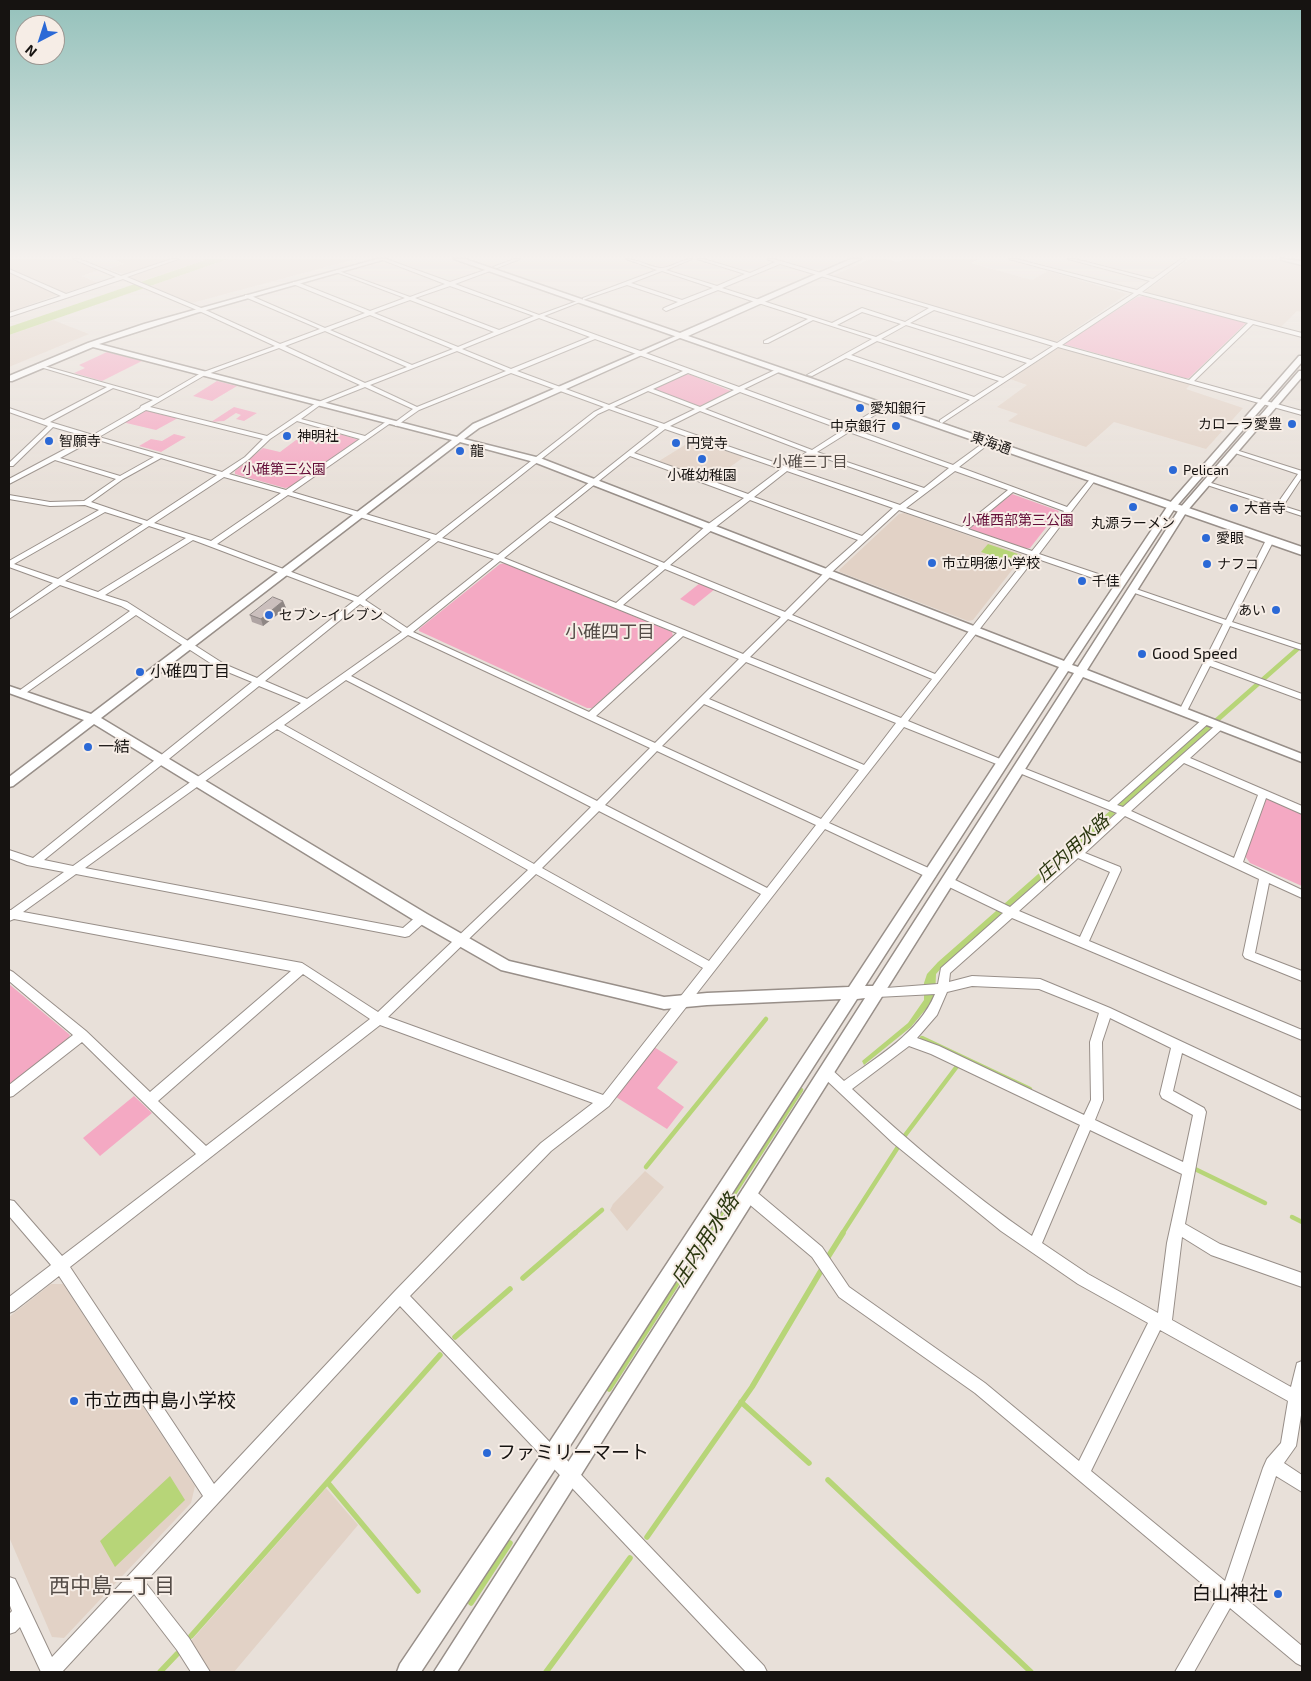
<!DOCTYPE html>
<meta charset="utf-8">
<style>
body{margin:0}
#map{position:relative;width:1311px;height:1681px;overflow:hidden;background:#e8e0d9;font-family:"Exo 2",sans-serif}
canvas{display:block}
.frame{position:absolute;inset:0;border:10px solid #161311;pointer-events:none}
.north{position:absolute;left:15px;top:15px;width:50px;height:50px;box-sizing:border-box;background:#f6ede6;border:1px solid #9c9691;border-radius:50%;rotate:220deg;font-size:14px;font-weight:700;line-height:20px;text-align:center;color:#161311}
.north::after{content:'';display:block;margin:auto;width:18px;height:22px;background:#2b69d6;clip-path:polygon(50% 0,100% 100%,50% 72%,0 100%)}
</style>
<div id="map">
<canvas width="1311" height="1681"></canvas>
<div class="frame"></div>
<div class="north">N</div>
</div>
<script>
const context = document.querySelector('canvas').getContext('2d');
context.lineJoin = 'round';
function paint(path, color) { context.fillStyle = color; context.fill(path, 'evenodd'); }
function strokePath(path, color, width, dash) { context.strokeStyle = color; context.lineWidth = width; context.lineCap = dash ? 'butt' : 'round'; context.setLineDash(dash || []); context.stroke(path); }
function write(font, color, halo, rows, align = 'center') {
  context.font = font + ' "Exo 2","Noto Sans JP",sans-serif'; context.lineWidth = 4; context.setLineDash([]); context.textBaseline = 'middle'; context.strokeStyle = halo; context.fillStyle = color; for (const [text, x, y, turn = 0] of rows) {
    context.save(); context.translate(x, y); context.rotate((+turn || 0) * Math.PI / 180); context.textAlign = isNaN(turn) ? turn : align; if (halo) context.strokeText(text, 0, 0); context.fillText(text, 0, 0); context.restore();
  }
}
paint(new Path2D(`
 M13,259H70L98,270L82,276L98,283L65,293L9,268V260Z
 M114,259H170L124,274L107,269L124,264Z
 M180,259H208L139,282L128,276Z
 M228,259H356L192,303L150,286Z
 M870,259H885L898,262L906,259H978L971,263L1032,280L1048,271L1127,294L1056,342H1052L832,276Z
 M1190,259H1275L1302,265V312L1297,311L1281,327L1144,292Z
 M9,271L60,294L9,312Z
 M53,320L89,334L9,367V335Z
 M1060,348L1191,384L1186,389L1243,408L1206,449L1114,422L1086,447L1008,421L1018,414L997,407L1027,385L1010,379L1056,349Z
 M693,440L744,457L712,480L659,461Z
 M904,513L1021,554L1023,556L973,620L968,621L840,572L839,570L899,514Z
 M645,1171L664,1187L627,1231L610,1210L613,1204Z
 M51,1284H63L195,1486L191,1503L64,1638L52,1637L9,1537V1317Z
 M326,1488L358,1525L234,1672H211L190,1642Z`), '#e2d2c6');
paint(new Path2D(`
 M1143,296L1243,322L1246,323L1189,378H1185L1063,344L1137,297Z
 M107,352L142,361L102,381L74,373L85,368L79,365Z
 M686,374L691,375L731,391L700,406H696L656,390V388Z
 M217,381L237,386L212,401L193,396Z
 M234,407L257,413L244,421L236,419L241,415L236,413L224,421L211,422Z
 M145,409L178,418L156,430L122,422Z
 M324,429L359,440L291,487L285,488L235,474V471L263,448L280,452L304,434L313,436Z
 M174,434L186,437L161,452L139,446L151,439L162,441Z
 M1012,494L1059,511L1030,548L1024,549L972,530L970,528Z
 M506,563L672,632L673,636L592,708H587L419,631V629L500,564Z
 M700,583L715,589L694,606L680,599Z
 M1266,798L1302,812V886L1250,863L1245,856Z
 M9,984L70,1035L67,1042L9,1088Z
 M654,1047L678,1062L657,1088L684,1107L667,1129L616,1097Z
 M134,1096L152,1113L100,1156L83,1138Z`), '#f4a9c3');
paint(new Path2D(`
 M208,259H228L9,335V327Z
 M988,544L1021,555L1014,563L981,552Z
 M1302,642V648L944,965L936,974L935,998L911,1027L864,1065L862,1061L908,1023L924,1000V983L927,974L938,962Z
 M170,1476L185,1500L115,1567L100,1541Z`), '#b7d578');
strokePath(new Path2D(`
 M922,1038L1030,1089
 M903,1138L958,1065
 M646,1167L766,1019
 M1195,1169L1265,1203
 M1292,1217L1302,1222
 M574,1234L602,1210
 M708,1234L801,1090
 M842,1234L898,1147`), '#b7d578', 4.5);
strokePath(new Path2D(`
 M828,1257L843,1233
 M523,1278L575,1233
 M455,1337L510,1289
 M609,1389L709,1233
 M741,1402L809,1463
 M828,1480L1031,1672
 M328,1483L418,1591
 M647,1537L752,1387L822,1269
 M471,1603L510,1543
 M191,1636L440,1355
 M160,1672L177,1654
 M546,1672L630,1558`), '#b7d578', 5.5);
const minor = new Path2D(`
 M73,259H79L121,276L172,259H178L127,277L201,308L280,344L320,329L245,297V295H249L325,328L365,313L293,284V282H297L370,311L405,298L336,272V270L410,297L445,284L380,259H386L450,282L488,269L490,271L455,284L539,315L580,300V302L544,316L739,387L777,369H781V371L744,389L848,427L888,402H892V404L853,429L953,465L986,441H990V443L959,467L1067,507L1091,478L1096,479L1039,554L1122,582V586H1116L1035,558L908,721L1005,761L1007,763L1005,765H999L904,727L829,823L935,871L936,874L935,877H927L825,829L609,1106L551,1151L410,1296L764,1666L767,1672H746L400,1306L145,1582L189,1638L210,1672H191L177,1650L134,1594L62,1672H41L20,1627L15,1632L9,1634V1614L12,1611L9,1603V1577L15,1579L52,1657L203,1496L59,1276L14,1311L9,1313V1297L51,1265L9,1216V1200L14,1201L62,1256L196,1154L82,1042L13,1096L9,1097V1085L73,1035L9,981V970L13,972L86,1031L150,1092L291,971L14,919L9,921V910H11L64,872L27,865L9,858V850L33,858L252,682L218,668L136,615L23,695H17L16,693L130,611L121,606L60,585L9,619V614L53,583L9,567V561L99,510L85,505L50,506L9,499V495L50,502L84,501L116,479L55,460L9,484V479L88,437L53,427L13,466H9V463L48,426L9,412V408L44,420L107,387L37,366V364L158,398L201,373L275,346L197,310L123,279L9,317V313L61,296L9,272V269L66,294L116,277ZM450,286L534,316L499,330L415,298ZM410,300L494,332L458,347L374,313ZM370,315L453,349L412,365L330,330ZM539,318L590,337L511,369L462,349ZM325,331L407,367L365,383L285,346ZM595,339L683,371L609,405L517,371ZM279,348L360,385L316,403L267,436L150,407L205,375ZM457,351L506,371L417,407L370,385ZM511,373L604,407L594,412L436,535L292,492L392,422L387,421L365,436L301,419L320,405L365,387L413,409L394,423L393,424L396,426L419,410ZM688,373L734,390L700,407L653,389ZM113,388L153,400L141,406L140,408L93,435L50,422ZM648,391L695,409L664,424L614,407ZM740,392L843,430L812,450L705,409ZM609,409L659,427L498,555L442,538L598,414ZM146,410L263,439L245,457L222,472L99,437ZM700,411L807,452L785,466L670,426ZM297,421L360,439L286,490L229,474L249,459L270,439ZM665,429L781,469L748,494L634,453ZM849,432L949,468L924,488L817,452ZM95,439L154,457L120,476L60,458ZM813,454L919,491L900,505L791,468ZM630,456L744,498L707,525L664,563L554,517ZM161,458L217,475L147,521L91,502L123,479ZM787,471L893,508L862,536L754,497ZM955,471L1008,490L962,527L906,508ZM224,477L281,493L211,541L154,523ZM1013,492L1064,511L1032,551L968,529ZM288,495L431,539L358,597L217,544ZM750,500L858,540L824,570V573L785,612L670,565L713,529ZM899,510L1029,555L935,674L792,615L832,575V572ZM105,512L143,524L58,579L14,564ZM550,521L659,566L616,603L504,558ZM149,526L186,538L98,592L65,581ZM193,540L209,546L354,601L257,678L224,664L127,602L105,595ZM438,541L494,559L407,628L365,600ZM500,561L677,633L589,712L413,632ZM665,569L781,617L743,654L623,605ZM360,604L402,632L307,699L265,681ZM788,619L932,679L901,718L750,657ZM408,635L650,748L597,801L351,676ZM683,636L739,659L655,743L596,716ZM746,662L896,723L864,765L709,699ZM346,680L591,807L534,864L284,725ZM259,686L301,703L73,866L44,860ZM704,704L859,770L821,819L662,746ZM277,729L528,870L378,1012L302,963L23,912L76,874L405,937L409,936L426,921L427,918L426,915H418L403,928L85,868ZM657,751L816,825L767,888L605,805ZM599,811L761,894L709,961L542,868ZM536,874L703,968L603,1095L388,1017ZM303,974L370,1019L206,1146L158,1101ZM380,1025L593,1103L541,1143L461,1223L395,1291L214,1484L70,1267Z
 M514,259H520L497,268L493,267Z
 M626,259C638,259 651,268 661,268C671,268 681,259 692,259L666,270L717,286L745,274L697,259H704L750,273L775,262L767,259H774L1057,343L1134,293L1009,259H1016L1137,290L1150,281L1068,259H1075L1153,279L1181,259H1186L1142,292L1302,333V337L1253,324L1194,381L1302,411V415L1058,347L942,423L940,422V420L970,400L846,358L812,376L807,375L872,339L813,320L768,343H764V341L808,319L718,290L666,311L663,309L664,308L678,302L627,285L583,300V298L657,270ZM780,264L929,308L905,322L862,308L832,323L722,288ZM662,271L713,288L682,300L631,283ZM1139,294L1248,323L1189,380L1062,345ZM934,310L1053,346L1031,360L910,323ZM862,312L901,324L876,337L837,325ZM906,325L1027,363L1003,378L881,339ZM877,341L999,381L974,397L851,355Z
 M1232,450H1236L1302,471V477L1283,506L1302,512V516L1204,484V482H1208L1277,504L1298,474L1232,452Z
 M1267,538L1274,540L1232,622L1302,645V650L1230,626L1213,661L1302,694V700L1210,666L1186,713H1180L1179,711L1223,624L1129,591L1130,589H1136L1226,620Z
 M1207,717L1211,720L1210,722L1117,805L1123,807L1217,724H1223L1224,726L1223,728L1190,758L1302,806V814L1266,798L1243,862L1302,890V898L1269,883L1255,953L1302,971V981L1245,958L1243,955L1259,879L1125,816L1085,853L1120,867L1121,870L1089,941L1302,1030V1040L1012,918L950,973L949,982L972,976L1040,979L1110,1008L1302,1098V1110L1182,1053L1173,1091L1204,1108L1206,1112L1185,1224L1220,1244L1302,1273V1287L1211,1255L1182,1237L1172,1320L1291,1387L1297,1363L1302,1361V1409L1296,1446L1284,1463L1302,1475V1492L1276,1476L1238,1592L1302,1646V1666L1296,1663L1230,1608L1194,1672H1175L1218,1597L975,1393L839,1297L812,1257L743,1199L741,1194L743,1189L748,1188L753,1189L822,1247L849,1287L985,1383L1079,1461L1148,1323L1078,1284L1001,1231L893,1143L822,1076L820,1072L822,1068L826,1067L830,1068L844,1081C877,1057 919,1033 935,994L877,997L873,995L871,992L873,989L938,984L941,968L1003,913L943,884L942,881L943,878H951L1010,907L1117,813L1017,772L1015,770L1017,768H1023L1109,802L1204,718ZM1184,763L1258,795L1234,858L1131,811ZM1078,858L1110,872L1080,937L1019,911ZM972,986L1039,989L1099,1013L1090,1042L1091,1100L1084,1115L939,1046L917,1038L937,1015L947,992ZM1110,1018L1171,1048L1160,1094L1162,1098L1193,1115L1183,1162L1095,1120L1103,1100L1102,1042ZM909,1046L931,1054L1080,1125L1032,1236C968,1192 908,1141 852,1089ZM1090,1130L1182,1174L1167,1243L1158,1313L1088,1274L1042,1243ZM1160,1330L1288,1401L1281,1443L1267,1459L1263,1468L1225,1581L1091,1471Z`);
const tertiary = new Path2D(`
 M377,259H386L196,313L99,344L457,437L473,424L678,335H682V337L479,428L464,439L540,458L1064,661L1169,504L1299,356H1302V362L1175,508L1072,665L1078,667L1180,508L1299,371H1302V377L1187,511L1087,670L1302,754V762L1083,677L457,1672H434L865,998L857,999L559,1463L421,1672H397L400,1664L545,1449L841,999L707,1005L664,1009L501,970L417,922L94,724L13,786L9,787V777L84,720L9,693V686L91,714L452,440L93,347L12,381H9V376L88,343L144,324ZM460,442L534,462L1059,667L849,987L707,993L664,997L509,961L427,914L101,718ZM1068,671L1074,673L873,986H865Z
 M1281,259L1302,261V265L1282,260Z`);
const primary = new Path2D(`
 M454,259H465L680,333L851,259H861L688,336L1302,547V555Z`);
strokePath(minor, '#988f89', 2);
strokePath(tertiary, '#988f89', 3);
strokePath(primary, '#988f89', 3);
paint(minor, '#fff');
paint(tertiary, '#fff');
paint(primary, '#fff');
paint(new Path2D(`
 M283,601L286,608L263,626L252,622L250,615Z`), '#afa4a3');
paint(new Path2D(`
 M283,601L286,608L263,626L261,619Z`), '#8e8684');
const building = new Path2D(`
 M273,597L283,601L261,619L250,615Z`);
paint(building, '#cbbfbd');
strokePath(building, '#8e8684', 1);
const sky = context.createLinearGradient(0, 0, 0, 494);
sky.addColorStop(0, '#94c1bb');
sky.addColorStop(0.52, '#f5f1ee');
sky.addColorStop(1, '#f5f1ee00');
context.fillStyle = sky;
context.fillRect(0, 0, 1311, 494);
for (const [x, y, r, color] of [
 [860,408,5,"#2b69d6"],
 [1292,424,5,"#2b69d6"],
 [896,426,5,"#2b69d6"],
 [287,436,5,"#2b69d6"],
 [49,441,5,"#2b69d6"],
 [676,443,5,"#2b69d6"],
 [460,451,5,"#2b69d6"],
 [702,459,5,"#2b69d6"],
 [1173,470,5,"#2b69d6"],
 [1133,507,5,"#2b69d6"],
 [1234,508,5,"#2b69d6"],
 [1206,538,5,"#2b69d6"],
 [932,563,5,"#2b69d6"],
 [1207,564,5,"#2b69d6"],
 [1082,581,5,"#2b69d6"],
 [1276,610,5,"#2b69d6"],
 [269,615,5,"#2b69d6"],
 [1142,654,5,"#2b69d6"],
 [140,672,5,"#2b69d6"],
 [88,747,5,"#2b69d6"],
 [74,1401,5,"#2b69d6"],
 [487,1453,5,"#2b69d6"],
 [1278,1594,5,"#2b69d6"]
]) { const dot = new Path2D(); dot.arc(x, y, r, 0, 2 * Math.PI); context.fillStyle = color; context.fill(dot); strokePath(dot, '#f6ede6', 2); }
write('14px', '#161311', '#f6ede6', [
 ["愛知銀行",870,408],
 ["カローラ愛豊",1282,424,"right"],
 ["中京銀行",886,426,"right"],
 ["神明社",297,436],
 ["智願寺",59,441],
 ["円覚寺",686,443],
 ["龍",470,451],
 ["Pelican",1183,470],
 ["小碓幼稚園",702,475,"center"],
 ["大音寺",1244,508],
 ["丸源ラーメン",1133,523,"center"],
 ["愛眼",1216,538],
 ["市立明徳小学校",942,563],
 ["ナフコ",1217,564],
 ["千佳",1092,581],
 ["あい",1266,610,"right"],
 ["セブン-イレブン",279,615]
], 'left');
write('14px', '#161311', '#f6ede6', [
 ["東海通",991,443,19]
]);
write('14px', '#640e39', '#f6ede6', [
 ["小碓第三公園",284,469],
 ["小碓西部第三公園",1018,520]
]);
write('15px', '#544c47', '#f6ede6', [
 ["小碓三丁目",810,462]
]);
write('16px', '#161311', '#f6ede6', [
 ["Good Speed",1152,654],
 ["小碓四丁目",150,672],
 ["一結",98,747]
], 'left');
write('18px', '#544c47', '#f6ede6', [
 ["小碓四丁目",610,632]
]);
write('italic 18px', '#2c3811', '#f6ede6', [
 ["庄内用水路",1073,848,-42]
]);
write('19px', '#161311', '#f6ede6', [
 ["市立西中島小学校",84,1401],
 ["ファミリーマート",497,1453],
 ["白山神社",1268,1594,"right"]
], 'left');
write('italic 21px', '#2c3811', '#f6ede6', [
 ["庄内用水路",705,1240,-57]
]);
write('21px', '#544c47', '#f6ede6', [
 ["西中島二丁目",112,1586]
]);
</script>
